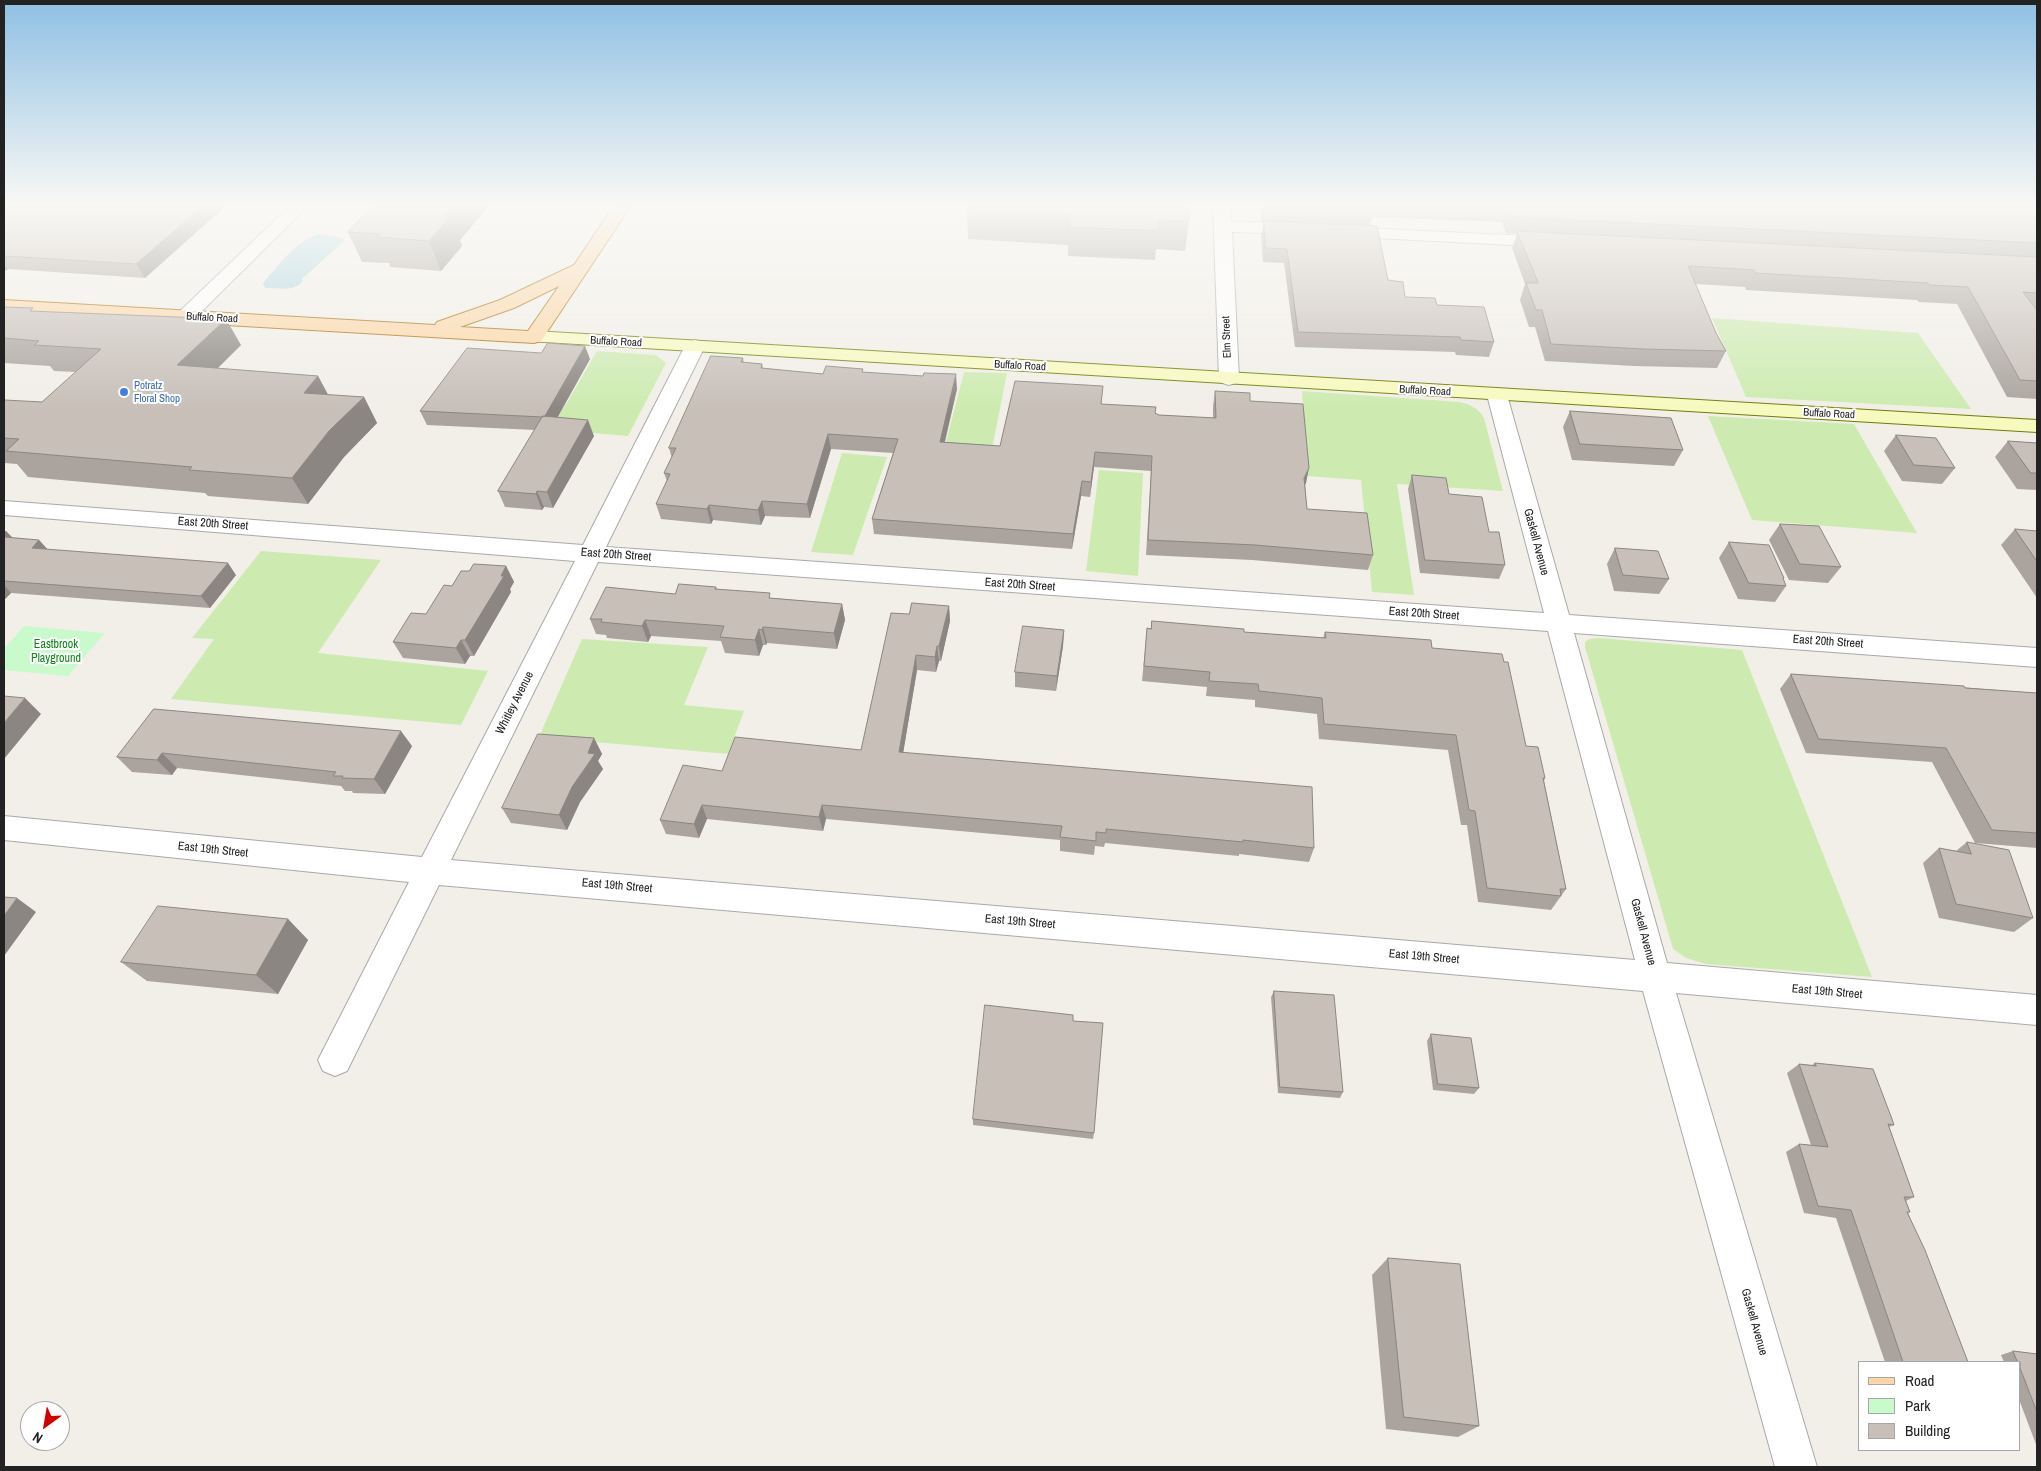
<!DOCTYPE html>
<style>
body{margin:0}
#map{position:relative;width:2041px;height:1471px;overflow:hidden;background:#f2efe9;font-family:"Archivo Narrow",sans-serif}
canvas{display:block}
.frame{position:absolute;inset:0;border:5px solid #222;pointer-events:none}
.legend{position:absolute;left:1858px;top:1361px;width:162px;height:90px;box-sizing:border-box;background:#fff;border:1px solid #a7a7a7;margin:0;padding:6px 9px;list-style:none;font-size:15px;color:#222}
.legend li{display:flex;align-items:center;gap:10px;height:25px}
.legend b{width:25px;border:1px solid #a7a7a7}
.north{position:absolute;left:20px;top:1401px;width:50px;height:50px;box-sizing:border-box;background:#fff;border:1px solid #a7a7a7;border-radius:50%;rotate:212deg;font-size:14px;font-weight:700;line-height:20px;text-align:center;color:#222}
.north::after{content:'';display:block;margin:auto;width:18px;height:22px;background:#d40000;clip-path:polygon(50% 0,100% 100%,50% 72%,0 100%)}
</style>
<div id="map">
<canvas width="2041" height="1471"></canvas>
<div class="frame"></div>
<ul class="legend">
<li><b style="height:6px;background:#fcd6a4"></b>Road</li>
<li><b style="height:14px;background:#c8facc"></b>Park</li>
<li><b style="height:14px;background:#c7bfb8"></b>Building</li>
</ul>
<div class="north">N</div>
</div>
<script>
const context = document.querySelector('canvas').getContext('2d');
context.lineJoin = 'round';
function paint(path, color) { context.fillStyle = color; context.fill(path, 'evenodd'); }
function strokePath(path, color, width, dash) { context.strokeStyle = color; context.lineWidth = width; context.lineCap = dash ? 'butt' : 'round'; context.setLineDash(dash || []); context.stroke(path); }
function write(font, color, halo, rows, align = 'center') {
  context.font = font + ' "Archivo Narrow",sans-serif'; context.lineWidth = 4; context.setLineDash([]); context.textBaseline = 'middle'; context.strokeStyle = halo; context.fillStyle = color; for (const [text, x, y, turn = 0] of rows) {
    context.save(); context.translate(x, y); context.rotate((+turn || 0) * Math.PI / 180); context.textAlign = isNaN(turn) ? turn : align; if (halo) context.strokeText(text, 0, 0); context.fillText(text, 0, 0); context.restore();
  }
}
paint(new Path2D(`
 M1712,318L1918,333L1971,409L1746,397Z
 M597,351L656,355L666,363L628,436L548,429L568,401Z
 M964,372L1007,373L991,454L944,450Z
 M1302,391L1460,402C1471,405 1478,408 1484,418L1503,491L1397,484L1414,595L1372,592L1361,480L1307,476Z
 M1708,416L1854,424L1917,533L1752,520Z
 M842,453L887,457L853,555L811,552Z
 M1099,470L1143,473L1138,576L1086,571Z
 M261,551L381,560L318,653L488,671L461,725L171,699L214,639L192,638Z
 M1599,638L1742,650L1872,977L1706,964L1686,958L1673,949L1585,647V642L1589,639Z
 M582,639L708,647L684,705L744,711L728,754L539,737Z`), '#cdebb0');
paint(new Path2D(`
 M24,626L105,633L68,676L4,670V649Z`), '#c8facc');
paint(new Path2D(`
 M320,234L339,237L345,240L302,279L303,281C294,292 278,288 265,288L263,283C279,265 297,239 320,234Z`), '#aad3df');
const minor = new Path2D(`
 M292,204H310L193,320L186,322L179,320L176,316L179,312Z
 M1213,204H1231V221L1299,224L1305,225L1308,229L1305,233L1299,234L1232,232L1239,379L1236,383L1229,385L1222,383L1219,379Z
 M1342,227L1551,237L1557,238L1560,242L1557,246L1551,247L1336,236L1333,232L1336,228Z
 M695,340L702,342L705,346L606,547L1544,613L1487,395L1490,391L1497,389L1504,391L1507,395L1569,615L2037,648V667L1574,633L1667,963L2037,995V1025L1676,993L1817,1467H1775L1643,991L439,885L347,1071L335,1076L323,1071L318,1060L409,882L4,840V816L422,857L575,561L4,515V501L583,545L685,346L688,342ZM598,562L1548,631L1635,960L451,860Z`);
const secondary = new Path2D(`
 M534,331L2037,420V432L527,341L524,337L527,333Z`);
const primary = new Path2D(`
 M615,204H632L541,341L534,343L4,312V300L435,325L437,322L500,300L574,265ZM559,286L528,331L460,327L514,308Z`);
strokePath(minor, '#a9a9a9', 2);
strokePath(secondary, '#707d05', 2);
strokePath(primary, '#a06b00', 2);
paint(minor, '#fff');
paint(secondary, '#f7fabf');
paint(primary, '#fcd6a4');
paint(new Path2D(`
 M4,204H228L145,278L8,269L5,271H4Z
 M375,204H490L460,240L462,246L441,271L390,267L389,263L362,262L348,232Z
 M1260,204H2037V399L2007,397L1957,304L1919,302L1917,300L1746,290L1745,287L1696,284L1716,333L1726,351L1717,368L1634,366L1545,361L1535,327H1529L1520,300L1525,284L1512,248L1517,234L1506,233L1502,222L1372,217L1370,226L1388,280L1405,297L1437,305L1494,342L1489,357L1456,355L1455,352L1295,347L1284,263L1263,262L1261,235L1264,221L1352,225L1261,221Z
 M967,210L1189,221L1185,251L1156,249L1155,260L1068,256V245L968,239Z
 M4,307L241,345L217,369L318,376L328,395L364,397L377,423L344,457L308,504L208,496L205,493L28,477L17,464L4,463V401L42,402L76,372L54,371L50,366L4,363Z
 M743,358L744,363L762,364L763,368L823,374L863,372L957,389L945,442L1000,446L1102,404L1155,413L1159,415L1213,418V406L1215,391L1250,401L1306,483L1305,485L1307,509L1373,555L1368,570L1252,560L1146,555L1151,471L1094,467L1090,497L1081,496L1072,549L874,534L872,519L893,453L831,449L810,518L765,516L761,525L713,520L711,524L661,519L656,504L667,481L664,473L672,458L669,448Z
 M590,359L557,417L594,436L553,508L544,507L542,510L505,507L498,491L535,430L427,425L420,411Z
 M1570,411L1683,450L1674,466L1572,460L1563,427Z
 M1896,435L1955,468L1942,484L1902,481L1884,451Z
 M2008,441L2037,443V490L2017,489L1995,457Z
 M1412,475L1489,532L1505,565L1499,579L1420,573L1408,489Z
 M1780,524L1841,567L1828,583L1789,580L1769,540Z
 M2015,529L2037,531V598L2001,545Z
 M4,531H6L13,538L39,540L47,549L236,575L210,608L11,593L4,600Z
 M1729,542L1784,578L1783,580L1786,586L1775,602L1738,599L1719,558Z
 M1615,548L1669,579L1659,594L1614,591L1607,564Z
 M506,566L514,582L510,589L511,592L474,656H470L465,664L403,658L393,642L426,614L452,586L469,571Z
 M716,587L717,589L772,598L842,604L845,620L837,649L767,643L766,645H763L759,656L725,653L721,641L651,636L648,642L607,638L606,635L596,634L590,619L675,594Z
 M949,606L950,621L941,661H939L936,672L917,670L903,752L1314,848L1309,862L1239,854V856L1105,843L1104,847L1095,846L1094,855L1060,851V840L826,819L823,831L707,819L699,838L666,834L660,820L722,771L861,750L909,614Z
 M1152,621L1244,632L1323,638L1325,632L1432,648L1526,746L1545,778L1544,781L1566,889L1551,910L1478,902L1467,825H1461L1448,750L1319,739L1317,714L1255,707V700L1206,696L1207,687L1142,681L1147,628H1151Z
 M1064,630L1063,646L1056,691L1015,687V672Z
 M1791,674L2037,693V848L1975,843L1932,762L1806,753L1780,689Z
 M154,709L412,746L385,794L353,793L352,791H345L341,786L177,768L172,775L132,772L117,757Z
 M594,738L602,754L598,761L603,769L580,802L567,830L511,823L502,808Z
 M1967,842L2033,918L2014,932L1939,918L1923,863L1939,848L1956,851Z
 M288,919L308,940L278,994L147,981L121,962Z
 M1274,991L1343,1092L1340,1098L1278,1093L1271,997Z
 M1073,1021L1094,1133L1093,1139L973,1125V1119Z
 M1431,1034L1479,1088L1474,1094L1433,1090L1427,1041Z
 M1815,1063L1894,1125L1889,1127L1914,1197L1906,1201L1910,1212L1908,1213L1968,1362H1885L1836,1218L1804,1213L1786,1152L1799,1144L1811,1145L1787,1073L1799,1064L1812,1065Z
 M1388,1258L1479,1426L1458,1437L1386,1429L1372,1275Z
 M2013,1351L2037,1354V1447L2020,1402V1362H2004L2001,1355Z`), '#aba49e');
paint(new Path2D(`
 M205,204H228L145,278L136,264Z
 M454,204H490L460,240L462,246L441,271L429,241L445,216Z
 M4,264L8,269L5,271L4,269Z
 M226,319L241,345L194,391L177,365Z
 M585,346L590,359L550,431L544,417Z
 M956,374L957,389L941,457L940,442Z
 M318,376L332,402L304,393Z
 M364,397L377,423L344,457L308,504L292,478L329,431Z
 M588,420L594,436L553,508L547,492Z
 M828,434L831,449L810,518L807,504Z
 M1095,452L1094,467L1090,497L1091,482Z
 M1309,468L1306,483L1300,493L1304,478Z
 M1082,481L1081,496L1072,549L1073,534Z
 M537,491L544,507L542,510L536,494Z
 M762,501L765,516L761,525L758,510Z
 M709,505L713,520L711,524L707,509Z
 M6,531L17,543L4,541V534Z
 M39,540L50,552L32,548Z
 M228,563L236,575L210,608L201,596Z
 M506,566L514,582L510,589L511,592L474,656L465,640Z
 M4,585L11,593L4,600Z
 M842,604L845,620L837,649L834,633Z
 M949,606L950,621L941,661L939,646Z
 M645,620L651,636L648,642L642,626Z
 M763,627L767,643L766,645L762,630Z
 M759,629L763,645L759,656L755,640Z
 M1064,630L1063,646L1056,691L1057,676Z
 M461,640L470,656L465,664L456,648Z
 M937,646L939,661L936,672L935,657Z
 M916,655L917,670L901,766L899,752Z
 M25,698L41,714L4,759V723Z
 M401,731L412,746L385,794L374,779Z
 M594,738L602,754L598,761L603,769L580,802L567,830L559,815Z
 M162,753L177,768L172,775L157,760Z
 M702,805L707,819L699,838L694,824Z
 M822,805L826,819L823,831L819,817Z
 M17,898L36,912L4,956V916Z
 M288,919L308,940L278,994L256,975Z`), '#8b8681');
const building = new Path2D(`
 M4,204H205L136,264L4,256Z
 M375,204H454L445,216H451L429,241L377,237L380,234L348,232Z
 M969,204H1189V221L1159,220L1158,231L1069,227V215L967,210Z
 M1267,204H1373L1374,210Z
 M1470,204H2037V243L1512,217L1508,206Z
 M1264,221L1377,226L1388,280L1403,282L1405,297L1435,298L1437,305L1484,307L1494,342L1461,340L1460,337L1298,332L1287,249L1266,248Z
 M1517,231L2037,257V293L2023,292L2037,310V381L2020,380L1968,287L1930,285L1928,283L1755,273L1754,270L1688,266L1716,333L1726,351L1643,349L1551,344L1542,310H1536L1526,283H1538Z
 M4,307L33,308L30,311L226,319L177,365L318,376L304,393L364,397L329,431L292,478L189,470L192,467L6,451L19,439L4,438V401L5,400L42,402L101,349L34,345L39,341L4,338Z
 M548,343L585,346L545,416L542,417L420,411L467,348L541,353Z
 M711,356L743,358L741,362L762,364L761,368L823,374L826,366L863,369L862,372L923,376L924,373L956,374L940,442L1000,446L1015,381L1103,386L1101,404L1156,407L1155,413L1159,415L1216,418L1215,391L1250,393V401L1303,404L1309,468L1304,478L1307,509L1367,513L1373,555L1255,545L1148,540L1152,456L1095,452L1091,482L1082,481L1073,534L872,519L898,439L828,434L807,504L762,501L758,510L709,505L707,509L656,504L670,474L664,473L676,448H669Z
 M1570,411L1671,418L1683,450L1580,444Z
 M543,416L588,420L547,492L537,491L536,494L498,491Z
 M1896,435L1936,438L1955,468L1914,465Z
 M2008,441L2037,443V473H2031Z
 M1412,475L1446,478L1449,494L1482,497L1489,532H1499L1505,565L1425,560Z
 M1780,524L1819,526L1841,567L1800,564Z
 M2015,529L2037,531V561Z
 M4,537L39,540L32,548L228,563L201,596L4,581Z
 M1729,542L1769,545L1784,578H1783L1786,586L1749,583Z
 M1615,548L1658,551L1669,579L1623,575Z
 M474,564L506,566L501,576H504L465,640H461L456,648L393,642L411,613L426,614L444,585L452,586L461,571H469Z
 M679,584L716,587L715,589L770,593L769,598L842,604L834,633L763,627L762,630L759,629L755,640L720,637L724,626L645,620L642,626L601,622L602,619H590L606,587L675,594Z
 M912,603L949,606L939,646H937L935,657L916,655L899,752L1312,787L1314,848L1243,840V842L1106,829V833L1096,832V841L1060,837L1062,826L822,805L819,817L702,805L694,824L660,820L683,765L722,771L735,737L861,750L891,613L909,614Z
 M1152,621L1244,629V632L1326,638L1325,632L1431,640L1432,648L1502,654L1504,662H1508L1526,746L1538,747L1545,778H1543L1566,889H1560L1561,896L1487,888L1475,811L1469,810L1456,735L1324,724L1322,698L1259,691L1258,684L1209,681L1210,672L1144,666L1147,628L1151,629Z
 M1023,626L1064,630L1057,676L1015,672Z
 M1791,674L1964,686L1965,688L2037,693V833L1992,830L1946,748L1819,739Z
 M4,696L25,698L4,723Z
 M154,709L401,731L374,779L342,778L343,776H333L336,772L162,753L157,760L117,757Z
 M538,734L594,738L588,753L595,754L572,787L559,815L502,808Z
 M1967,842L2009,850L2033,918L1956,904L1939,848L1971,854Z
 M4,897L17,898L4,916Z
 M158,906L288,919L256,975L121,962Z
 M1274,991L1334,995L1343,1092L1280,1087Z
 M985,1005L1073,1015V1021L1103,1023L1094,1133L973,1119Z
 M1431,1034L1471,1038L1479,1088L1438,1084Z
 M1815,1063L1873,1069L1892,1119L1894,1125L1888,1124L1914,1197H1904L1910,1212H1907L1925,1250L1968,1362H1903L1851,1210L1818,1206L1799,1144L1828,1147L1799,1064L1816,1066Z
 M1388,1258L1460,1264L1479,1426L1404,1417Z
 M2013,1351L2037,1354V1412L2020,1368V1362H2018Z`);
paint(building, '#c7bfb8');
strokePath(building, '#8b8681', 1);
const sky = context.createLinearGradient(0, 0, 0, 410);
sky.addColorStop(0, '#8fc0e4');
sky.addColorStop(0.5, '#f9f8f5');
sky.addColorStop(1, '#f9f8f500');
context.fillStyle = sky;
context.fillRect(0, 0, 2041, 410);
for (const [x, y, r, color] of [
 [124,392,5,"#3f7fe0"]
]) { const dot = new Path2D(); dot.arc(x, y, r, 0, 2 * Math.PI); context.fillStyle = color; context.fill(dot); strokePath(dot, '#fff', 2); }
write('11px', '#222', '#fff', [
 ["Buffalo Road",212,318,3],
 ["Elm Street",1227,337,-92],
 ["Buffalo Road",616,342,3],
 ["Buffalo Road",1020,366,3],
 ["Buffalo Road",1425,391,3],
 ["Buffalo Road",1829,414,3]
]);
write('11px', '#366cbe', '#fff', [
 ["Potratz",134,386],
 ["Floral Shop",134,399]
], 'left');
write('12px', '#222', '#fff', [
 ["East 20th Street",213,524,4],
 ["Gaskell Avenue",1536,542,75],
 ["East 20th Street",616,555,4],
 ["East 20th Street",1020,585,4],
 ["East 20th Street",1424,614,4],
 ["East 20th Street",1828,642,4],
 ["Whitley Avenue",515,703,-63],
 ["East 19th Street",213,850,6],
 ["East 19th Street",617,886,5],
 ["East 19th Street",1020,922,5],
 ["Gaskell Avenue",1643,932,75],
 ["East 19th Street",1424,957,5],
 ["East 19th Street",1827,992,5],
 ["Gaskell Avenue",1754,1322,74]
]);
write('12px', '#0c8416', '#fff', [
 ["Eastbrook",56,645],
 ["Playground",56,659]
]);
</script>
